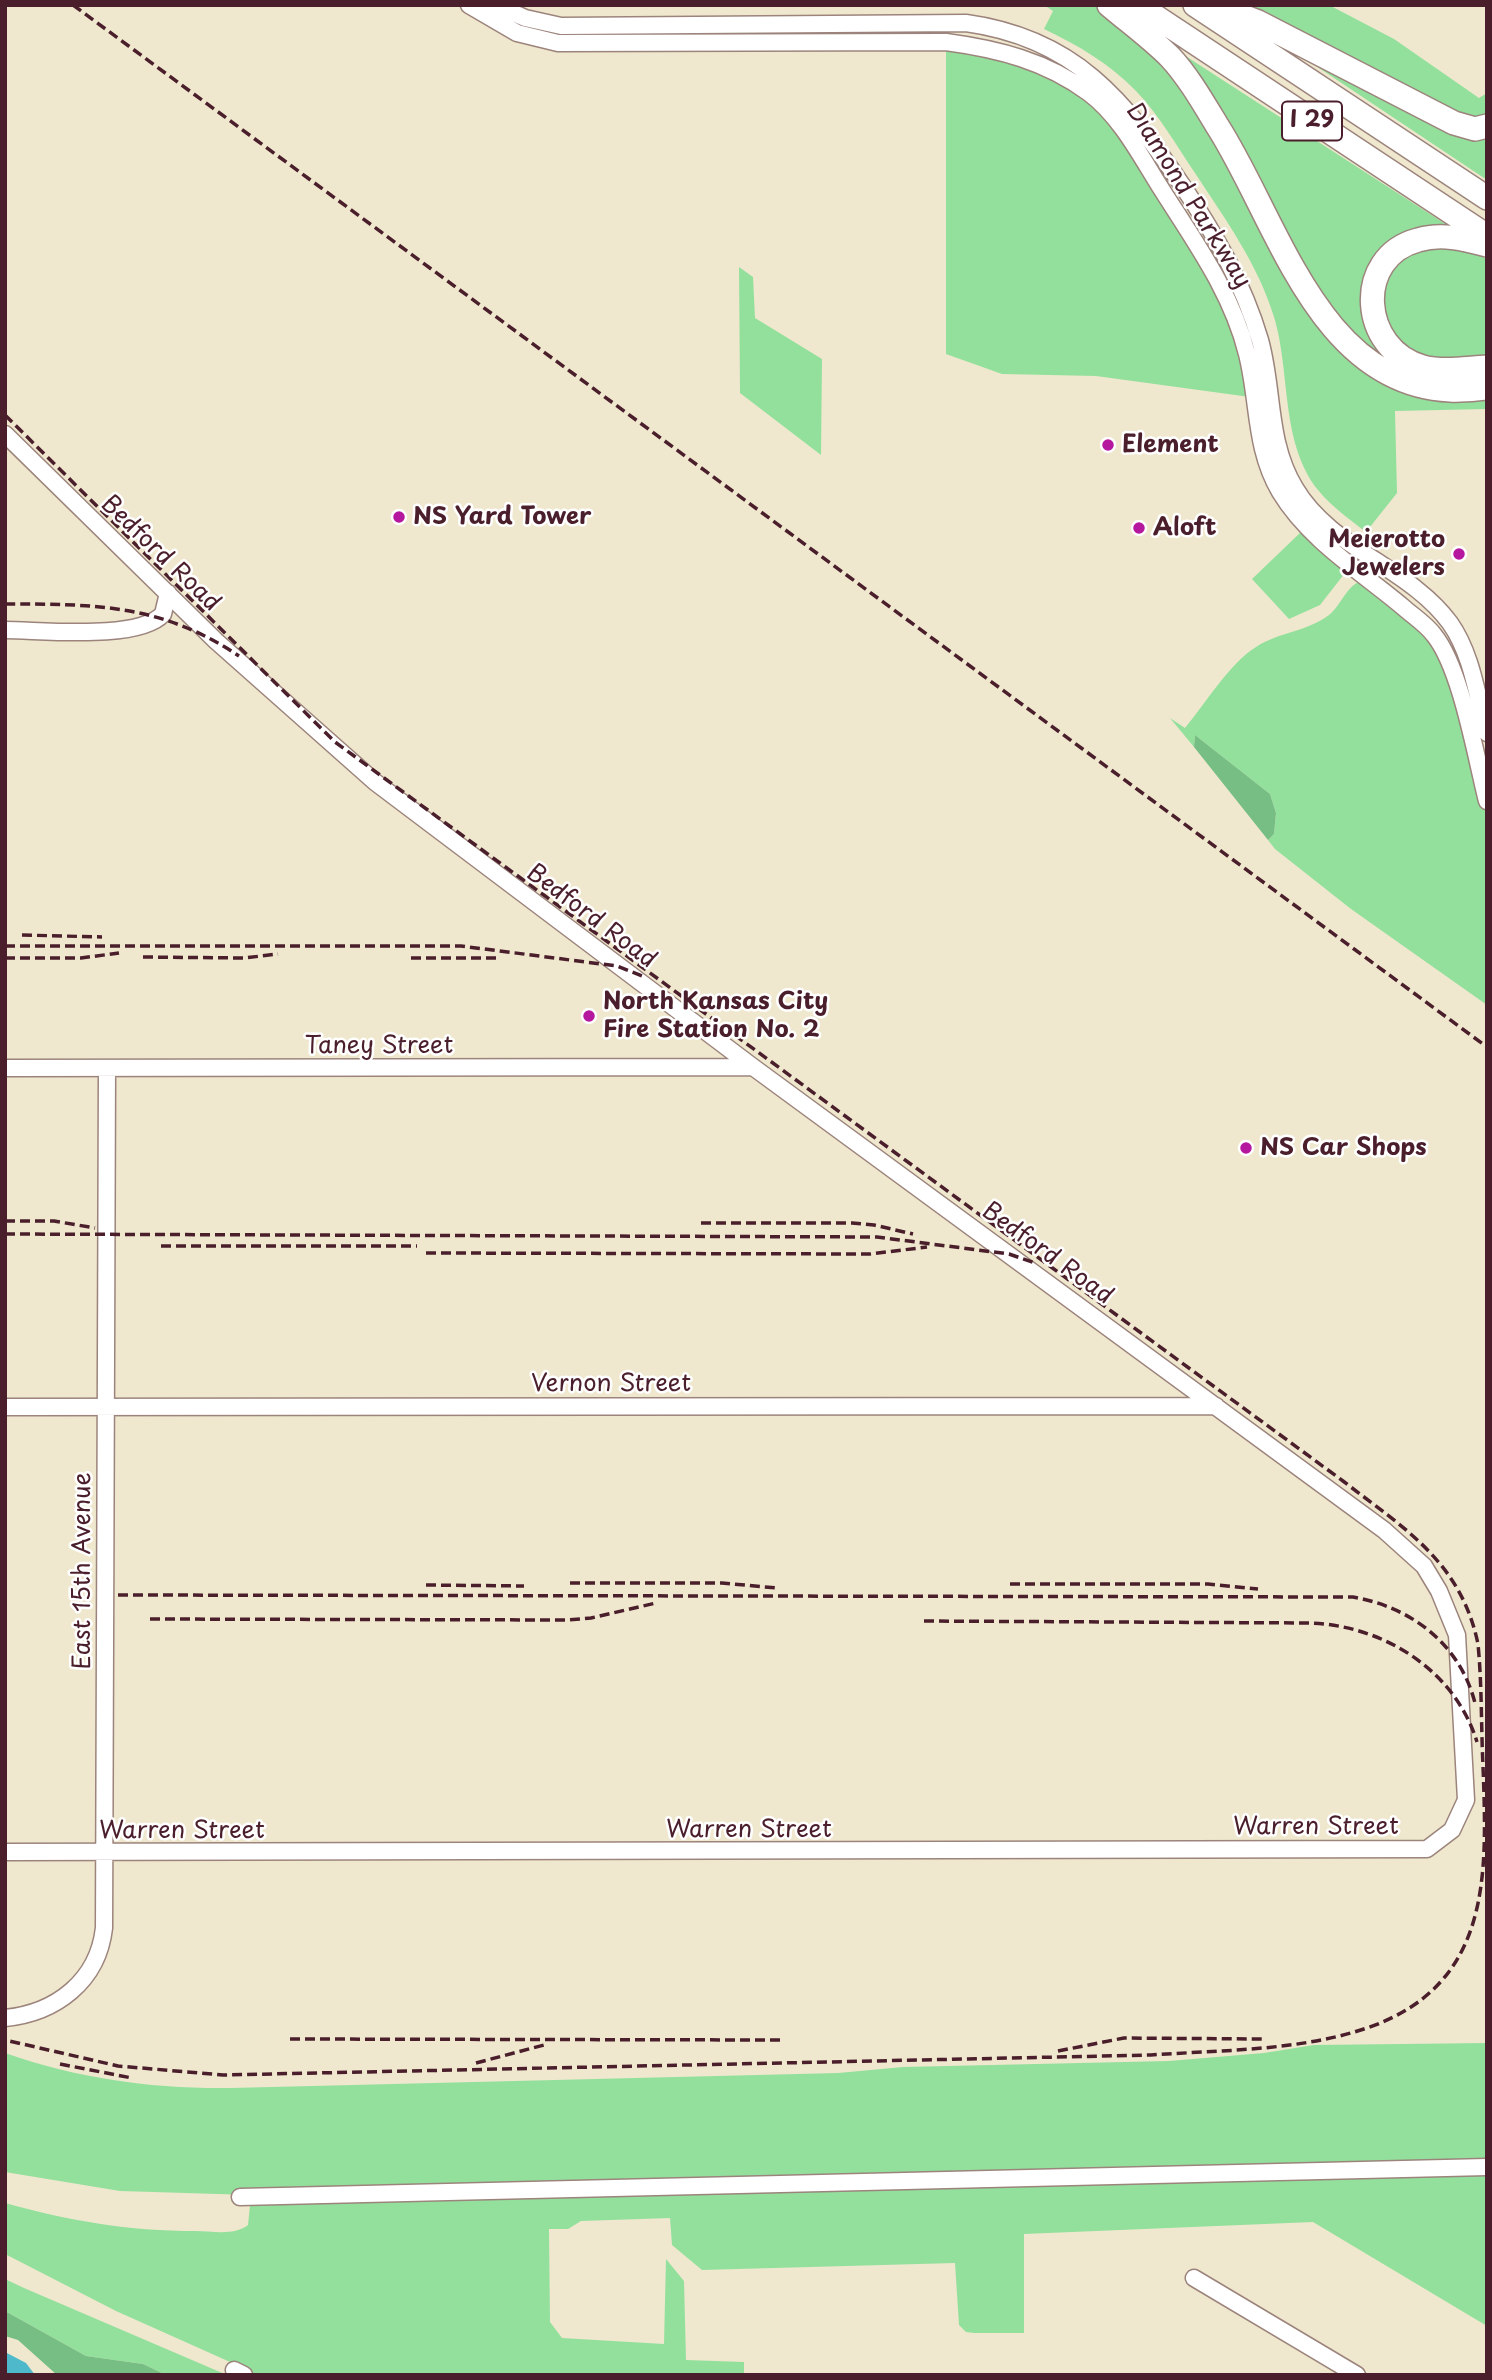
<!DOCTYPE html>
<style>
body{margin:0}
#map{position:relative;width:1492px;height:2380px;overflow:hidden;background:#efe8ce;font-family:"Playpen Sans",sans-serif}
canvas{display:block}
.frame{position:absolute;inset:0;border:7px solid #4a1f2b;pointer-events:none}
</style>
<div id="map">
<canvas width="1492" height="2380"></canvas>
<div class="frame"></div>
</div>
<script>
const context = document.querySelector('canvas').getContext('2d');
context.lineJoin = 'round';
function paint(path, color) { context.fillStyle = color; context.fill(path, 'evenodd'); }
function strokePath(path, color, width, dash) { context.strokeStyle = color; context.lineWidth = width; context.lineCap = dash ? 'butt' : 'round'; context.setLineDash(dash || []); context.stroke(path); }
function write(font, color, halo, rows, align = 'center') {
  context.font = font + ' "Playpen Sans",sans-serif'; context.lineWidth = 5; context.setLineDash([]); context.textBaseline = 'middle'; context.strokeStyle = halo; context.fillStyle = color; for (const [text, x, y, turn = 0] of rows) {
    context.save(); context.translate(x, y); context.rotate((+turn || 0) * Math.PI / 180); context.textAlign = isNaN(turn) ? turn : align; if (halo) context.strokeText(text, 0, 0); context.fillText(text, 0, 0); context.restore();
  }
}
paint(new Path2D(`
 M1044,5H1102L1176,78L1329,338L1487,399V409L1395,411L1397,493L1366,532C1349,519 1332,507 1318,490C1280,442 1291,373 1274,317C1258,264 1225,219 1195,173C1176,145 1159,115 1136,91C1110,64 1078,45 1044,29L1053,11Z
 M1245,5H1329L1394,39L1479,98L1487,93V117L1468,118Z
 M1280,42L1487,133V180Z
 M1167,44L1450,227L1381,258L1383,351L1388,365L1365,348L1327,304L1228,127Z
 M946,47L998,54L1070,86L1109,118L1231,310L1250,397L1096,376L1002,374L946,354Z
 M1429,246L1463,248L1487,259V359C1463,360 1422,365 1402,348C1379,328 1374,281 1400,260C1407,254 1420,250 1429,246Z
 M739,267L753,277L755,318L822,359L821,455L740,393Z
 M1302,531L1345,570V573L1320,605L1289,619L1252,579Z
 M1362,581L1425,627L1455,687L1487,809V1005L1351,909L1275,849L1268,840L1274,834L1276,813L1270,794L1195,735L1194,747L1170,718L1185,728C1205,704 1230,663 1256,647C1279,632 1306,632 1329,615C1341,606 1347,584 1362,581Z
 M1487,2043V2326L1313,2222L1024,2234V2333H974L966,2332L959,2325L955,2263L702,2270L672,2245L670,2218L581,2221L568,2229H549L550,2322L562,2338L664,2344L666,2259L684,2281L686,2360L744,2362V2375H240L239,2366L116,2311L5,2254V2203C69,2221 129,2231 196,2231C212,2231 234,2236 248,2225L251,2195L120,2191L5,2172V2053C80,2079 153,2089 231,2088L838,2073L903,2067L1169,2061L1264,2053L1314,2045Z
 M5,2279L24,2288L227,2375H166L143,2364L86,2356L5,2311Z`), '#93e09d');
paint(new Path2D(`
 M1195,735L1270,794L1276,813L1274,834L1268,840L1194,747Z
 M5,2311L86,2356L143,2364L166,2375H57L18,2340L5,2336Z`), '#76be84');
paint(new Path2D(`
 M5,2352L26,2363L35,2375H5Z`), '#4eb9ca');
const minor = new Path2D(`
 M469,5L517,33L558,43L946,42C998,49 1046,61 1089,93C1121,117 1141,157 1162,190C1195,242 1232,293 1247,354C1259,401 1254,448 1280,492C1309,540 1360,571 1403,607C1413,616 1426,624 1434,635C1461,668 1476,758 1487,801
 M496,5L525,18L561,26L966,23C1075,38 1124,100 1182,185C1215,234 1243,283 1260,340C1274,390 1267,442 1295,488C1330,548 1410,568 1450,623C1472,654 1477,696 1487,733
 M5,434L216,641L375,782L753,1067L1384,1530L1424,1566L1439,1591L1457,1635L1466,1800L1452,1830L1427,1849L5,1852
 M5,630C42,630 138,641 163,614L168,593
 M5,1068L753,1067
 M5,1407L1216,1406
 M5,2018C56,2013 98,1981 104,1928L107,1069
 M240,2197L1487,2167
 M1194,2278L1357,2375
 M234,2370L244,2375`);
const highway = new Path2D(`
 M1109,5C1129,22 1151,38 1170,57C1188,76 1204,104 1218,127C1277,219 1318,384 1450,390C1462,391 1475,389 1487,388
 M1138,5L1487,236
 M1195,5L1487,198
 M1214,5L1258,22L1454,123L1475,129L1487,126
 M1487,245C1464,239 1442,233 1418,240C1353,257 1360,350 1423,367C1443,372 1466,368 1487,367`);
strokePath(minor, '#9c847c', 19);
strokePath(highway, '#9c847c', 26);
strokePath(minor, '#fff', 16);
strokePath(highway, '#fff', 23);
strokePath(new Path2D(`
 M73,5L1487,1047
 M5,415L335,742L1343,1481C1405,1529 1461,1562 1478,1644C1482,1685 1481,1726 1483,1766C1487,1875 1492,1985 1367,2028C1299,2051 1222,2050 1151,2055L223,2075L118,2066L5,2040
 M5,604C95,604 161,604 239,656
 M22,935L102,937
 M5,946H461L617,966L645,977
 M143,957L244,958L278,954
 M5,958H81L119,953
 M411,958H496
 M5,1221H54L95,1228
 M701,1223H852L874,1225L913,1234
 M5,1234L877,1237L1009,1254L1035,1263
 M161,1246H417
 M426,1253L870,1254L927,1247
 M570,1583H722L777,1588
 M1010,1584H1208L1258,1589
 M426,1585L524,1586
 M118,1595L1353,1597C1411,1607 1460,1644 1475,1703
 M150,1619L566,1620L591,1618L656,1603
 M924,1621L1309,1623C1383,1625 1455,1670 1477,1742
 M290,2039L780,2040
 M1058,2051L1124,2038L1263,2039
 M476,2063L544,2045
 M60,2064L132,2078`), '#4a1f2b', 3.5, [10, 5]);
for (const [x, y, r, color] of [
 [1108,445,7,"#b5179e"],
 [399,517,7,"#b5179e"],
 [1139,528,7,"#b5179e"],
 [1459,554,7,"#b5179e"],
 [589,1016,7,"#b5179e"],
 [1246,1148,7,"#b5179e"]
]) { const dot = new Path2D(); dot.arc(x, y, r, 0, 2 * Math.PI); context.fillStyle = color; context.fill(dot); strokePath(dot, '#fff', 2.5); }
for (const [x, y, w] of [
 [1312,121,60]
]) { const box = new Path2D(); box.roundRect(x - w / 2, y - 19.5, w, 39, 5); context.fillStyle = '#fff'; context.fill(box); strokePath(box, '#4a1f2b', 2); }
write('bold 23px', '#4a1f2b', null, [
 ["I 29",1312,121]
]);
write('24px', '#4a1f2b', '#fff', [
 ["Diamond Parkway",1188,196,58],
 ["Bedford Road",160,554,44],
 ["Bedford Road",591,917,37],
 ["Taney Street",379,1046],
 ["Bedford Road",1047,1254,36],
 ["Vernon Street",611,1384],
 ["East 15th Avenue",83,1571,-90],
 ["Warren Street",1316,1827],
 ["Warren Street",749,1830],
 ["Warren Street",182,1831]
]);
write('bold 24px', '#4a1f2b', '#fff', [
 ["Element",1122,445],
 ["NS Yard Tower",413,517],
 ["Aloft",1153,528],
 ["Meierotto",1445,540,"right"],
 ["Jewelers",1445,568,"right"],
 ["North Kansas City",603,1002],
 ["Fire Station No. 2",603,1030],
 ["NS Car Shops",1260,1148]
], 'left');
</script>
